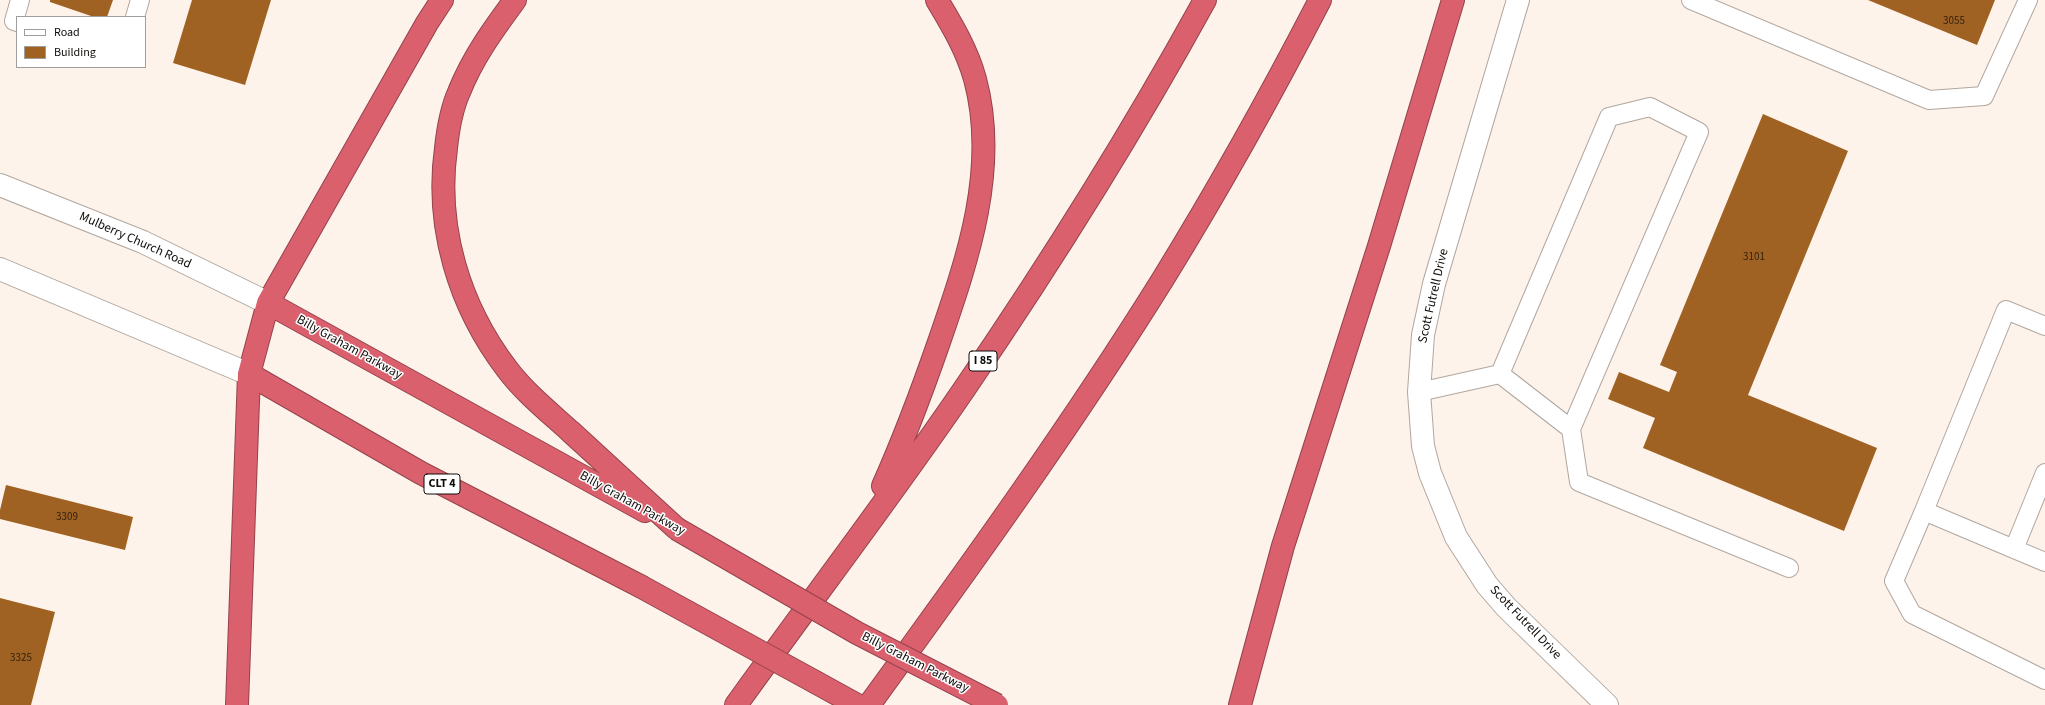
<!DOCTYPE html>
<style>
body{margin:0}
#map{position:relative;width:2045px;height:705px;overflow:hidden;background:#fef3eb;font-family:"Source Sans 3",sans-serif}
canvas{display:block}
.legend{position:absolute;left:16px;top:16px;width:130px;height:52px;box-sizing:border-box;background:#fff;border:1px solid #9f9e9d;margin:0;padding:5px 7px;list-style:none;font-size:12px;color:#0f0c09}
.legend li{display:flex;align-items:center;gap:8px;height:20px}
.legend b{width:20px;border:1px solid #9f9e9d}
</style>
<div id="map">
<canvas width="2045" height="705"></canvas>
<ul class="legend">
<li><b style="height:5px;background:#fff"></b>Road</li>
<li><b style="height:11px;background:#9f6222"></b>Building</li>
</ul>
</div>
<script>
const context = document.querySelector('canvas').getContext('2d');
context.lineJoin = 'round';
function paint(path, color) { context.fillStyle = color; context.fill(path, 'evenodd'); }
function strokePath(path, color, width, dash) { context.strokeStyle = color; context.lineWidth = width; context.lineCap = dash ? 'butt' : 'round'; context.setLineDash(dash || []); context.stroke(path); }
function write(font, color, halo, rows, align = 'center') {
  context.font = font + ' "Source Sans 3",sans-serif'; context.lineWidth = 3; context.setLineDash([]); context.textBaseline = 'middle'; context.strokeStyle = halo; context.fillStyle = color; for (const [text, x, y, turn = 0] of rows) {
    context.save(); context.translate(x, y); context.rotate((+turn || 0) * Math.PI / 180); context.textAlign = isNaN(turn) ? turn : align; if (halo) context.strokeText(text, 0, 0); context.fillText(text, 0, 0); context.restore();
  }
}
paint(new Path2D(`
 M50,0H113L107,17H94L50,2Z
 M192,0H271L245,85L173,63Z
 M1868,0H1995L1977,45Z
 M1763,114L1848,151L1748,395L1877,448L1844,531L1643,448L1655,418L1608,399L1619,372L1669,392L1677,372L1660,365Z
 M6,485L133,517L125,550L0,519V510Z
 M0,598L55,612L31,705H0Z`), '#9f6222');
const lane = new Path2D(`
 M1691,0L1929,100L1984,96L2028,0
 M135,17L140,0
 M17,22L14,21L20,0
 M1419,392L1500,374L1609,117L1650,107L1699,132L1571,429L1500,374
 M1571,429L1579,482L1789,568
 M2045,473L2014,549L2045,562
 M1924,511L2006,310L2045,326
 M2014,549L1924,511L1894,581L1912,614L2045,680`);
const secondary = new Path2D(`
 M1518,0L1434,284L1423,335L1419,392L1423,446L1430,473L1456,537L1487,585L1506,607L1607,705
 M0,185L143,242L268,303
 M0,269L249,374`);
const highway = new Path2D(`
 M515,0C493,30 473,57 459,92C451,110 448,129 446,148C435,227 459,306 507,369C525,393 549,412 571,432C606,464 642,497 677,529
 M268,303L645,511
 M249,374L421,473L640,586
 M883,486C904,439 922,391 939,342C968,258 999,168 975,79C967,50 952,25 937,0
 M817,683L857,705
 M237,705L249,374L268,303L427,23L442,0
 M736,705C812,599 892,495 965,388C1051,262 1132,133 1205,0
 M869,705C971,565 1072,425 1163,279C1219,188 1271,95 1320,0
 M1240,705L1283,546L1379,246L1453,0`);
strokePath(lane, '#b0a79f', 20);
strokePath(secondary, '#b0a79f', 24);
strokePath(highway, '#94434b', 24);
strokePath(lane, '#fff', 18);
strokePath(secondary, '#fff', 22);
strokePath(highway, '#db606e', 22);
const highwayBridge = new Path2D(`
 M677,529L857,633L997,705
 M640,586L817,683`);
strokePath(highwayBridge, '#94434b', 24, []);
strokePath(highwayBridge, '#db606e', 22);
write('11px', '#33220f', null, [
 ["3055",1954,22],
 ["3101",1754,258],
 ["3309",67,518],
 ["3325",21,659]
]);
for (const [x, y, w] of [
 [983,361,28],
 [442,484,36]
]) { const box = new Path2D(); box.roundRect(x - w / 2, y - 10, w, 20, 3); context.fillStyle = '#fff'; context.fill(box); strokePath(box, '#0f0c09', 1); }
write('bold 12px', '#0f0c09', null, [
 ["I 85",983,361],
 ["CLT 4",442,484]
]);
write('13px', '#0f0c09', '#fff', [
 ["Mulberry Church Road",135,241,24],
 ["Scott Futrell Drive",1434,296,-77],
 ["Billy Graham Parkway",349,348,29],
 ["Billy Graham Parkway",632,504,29],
 ["Scott Futrell Drive",1525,623,46],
 ["Billy Graham Parkway",915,663,27]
]);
</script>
